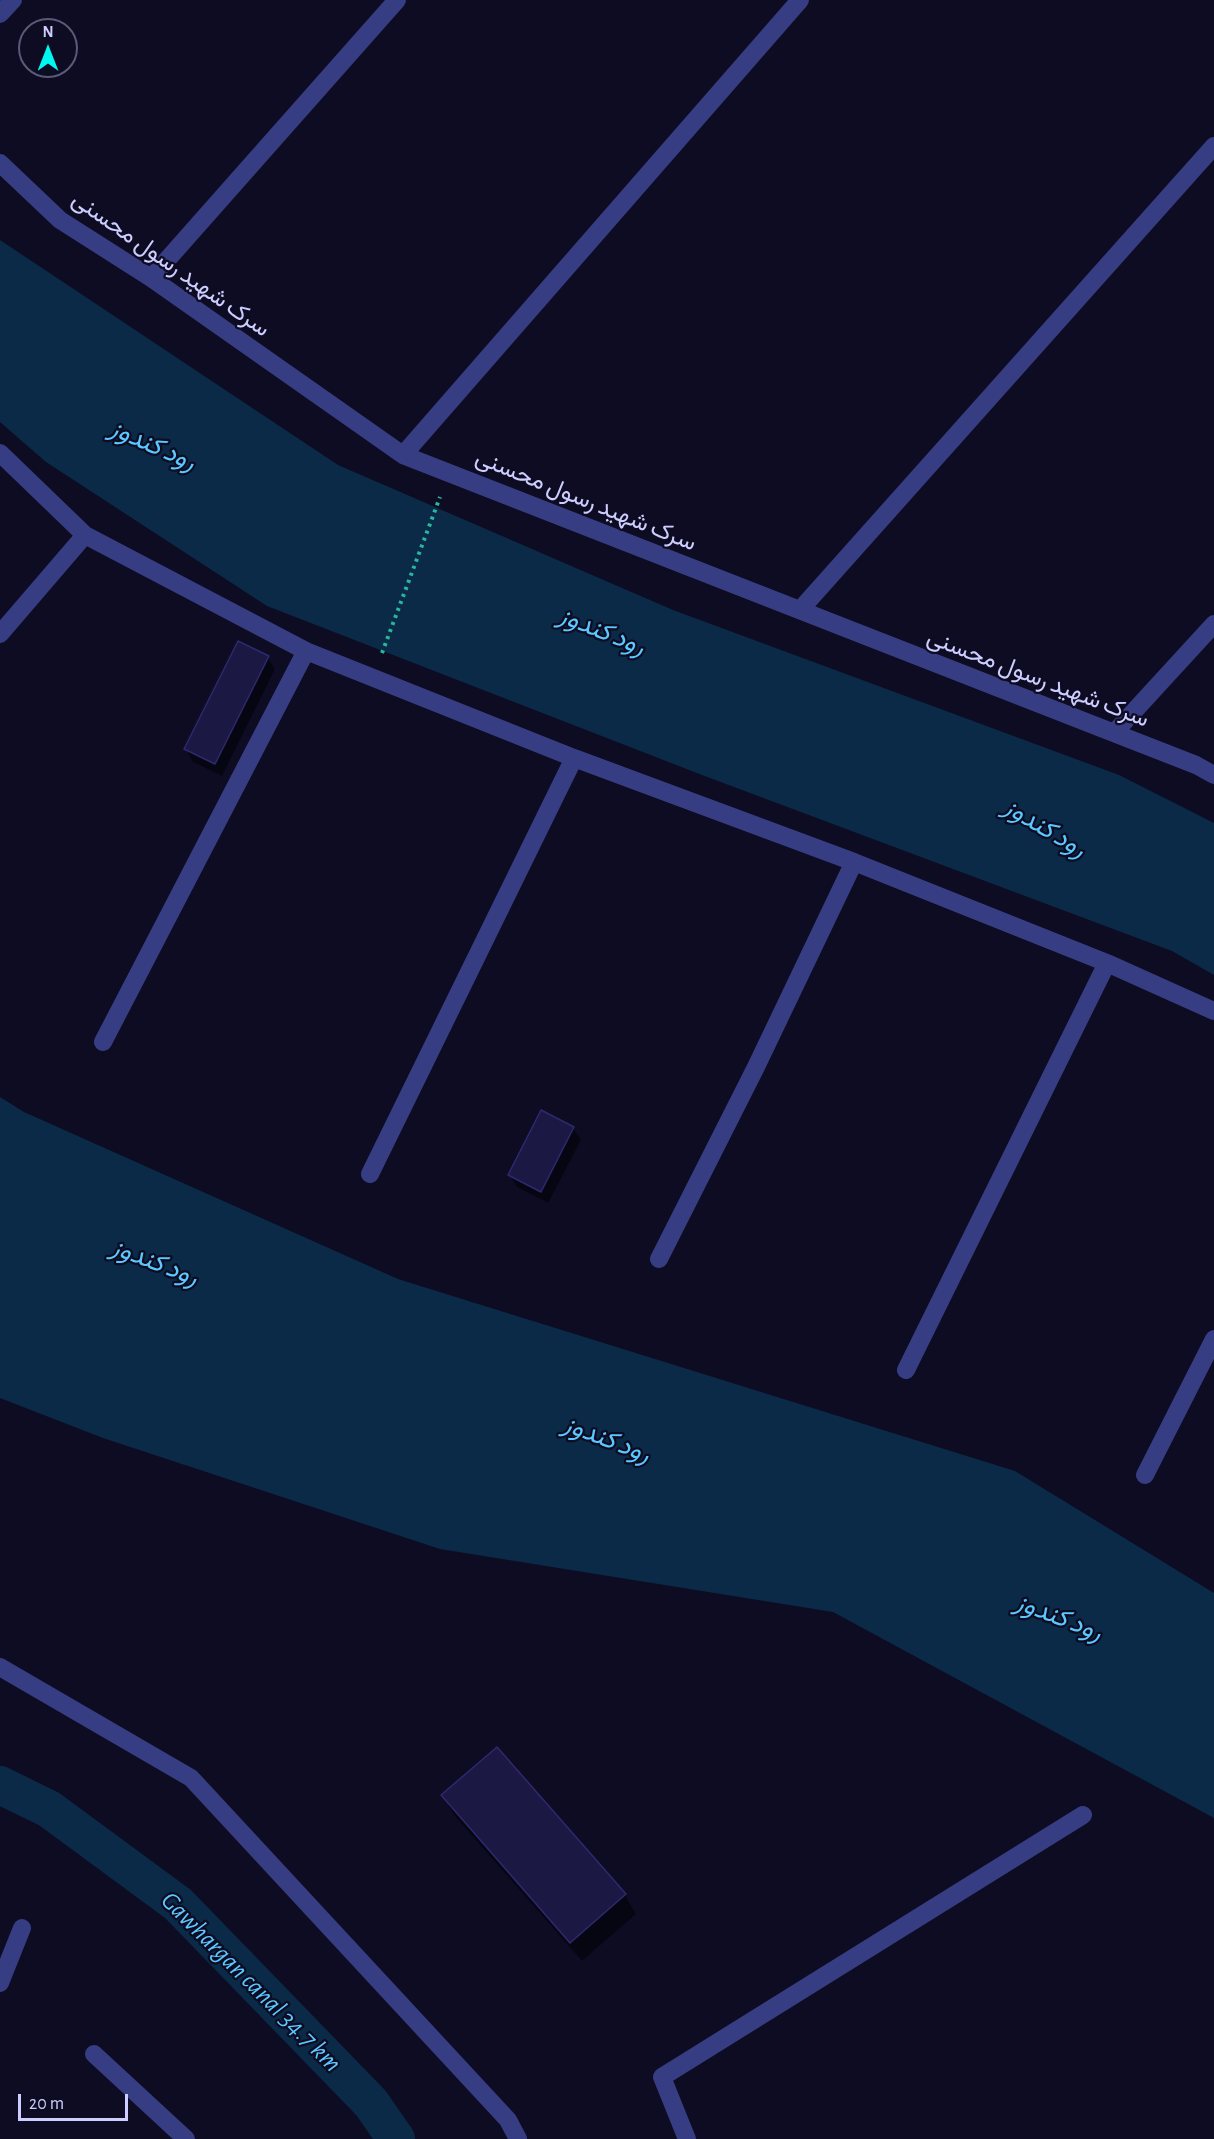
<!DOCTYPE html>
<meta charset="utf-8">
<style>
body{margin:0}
#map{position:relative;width:1214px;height:2139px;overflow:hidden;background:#0d0c22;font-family:"Alegreya Sans",sans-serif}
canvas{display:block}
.north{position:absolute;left:18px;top:18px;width:60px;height:60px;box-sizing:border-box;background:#0d0c22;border:2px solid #5a5a7a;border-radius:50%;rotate:0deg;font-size:16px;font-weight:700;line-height:24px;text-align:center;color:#cdceff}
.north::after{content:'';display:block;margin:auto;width:21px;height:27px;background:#00f8f1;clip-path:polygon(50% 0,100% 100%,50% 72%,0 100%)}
.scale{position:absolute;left:18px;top:2094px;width:110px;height:27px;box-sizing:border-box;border:3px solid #cdceff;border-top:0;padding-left:8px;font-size:18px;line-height:21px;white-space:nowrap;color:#cdceff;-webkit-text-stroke:4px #0d0c22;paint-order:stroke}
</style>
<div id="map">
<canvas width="1214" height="2139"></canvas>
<div class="north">N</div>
<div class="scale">20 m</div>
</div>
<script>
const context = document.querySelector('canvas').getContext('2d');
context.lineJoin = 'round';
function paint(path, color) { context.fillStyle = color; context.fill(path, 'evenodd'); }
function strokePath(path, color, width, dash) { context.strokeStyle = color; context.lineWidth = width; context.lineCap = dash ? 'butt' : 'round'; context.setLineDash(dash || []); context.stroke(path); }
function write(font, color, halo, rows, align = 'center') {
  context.font = font + ' "Alegreya Sans",Vazirmatn,sans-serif'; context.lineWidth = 4.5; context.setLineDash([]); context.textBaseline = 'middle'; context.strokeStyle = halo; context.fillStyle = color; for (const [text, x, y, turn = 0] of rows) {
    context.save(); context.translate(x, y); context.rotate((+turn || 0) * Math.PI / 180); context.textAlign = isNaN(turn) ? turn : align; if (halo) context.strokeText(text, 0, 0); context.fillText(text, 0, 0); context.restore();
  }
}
paint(new Path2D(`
 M0,240L338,465L673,610L1119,775L1214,823V975L1172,951L702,775L267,606L46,462L0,422Z
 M0,1097L24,1112L398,1279L1015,1471L1214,1593V1818L833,1612L440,1549L103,1438L0,1398Z`), '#0b2a48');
paint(new Path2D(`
 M267,657L275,669L222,776L193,762L186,749Z
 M573,1128L581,1140L548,1203L517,1187L510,1175Z
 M497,1749L625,1895L636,1914L582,1961L454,1815L443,1796Z`), '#0007');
strokePath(new Path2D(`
 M0,1785L49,1809L178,1904L371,2103L396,2139`), '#0b2a48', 38);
const building = new Path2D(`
 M238,641L269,656L215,764L184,749Z
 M541,1110L574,1127L541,1192L508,1175Z
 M497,1747L626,1894L570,1943L441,1795Z`);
paint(building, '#1b1843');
strokePath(building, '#2e2970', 1.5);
strokePath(new Path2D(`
 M382,653L440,497`), '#2ab69c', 4, [3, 4.5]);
strokePath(new Path2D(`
 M0,14L13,0
 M0,163L60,220L151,278L403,455L1114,733L1196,765L1214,775
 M151,278L397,0
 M0,453L85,535L306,651L574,758L854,862L1107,963L1214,1011
 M403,455L800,0
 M800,610L1214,146
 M0,634L85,535
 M1114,733L1214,624
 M103,1042L306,651
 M370,1174L574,758
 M659,1259L756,1067L854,862
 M906,1370L1107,963
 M1145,1475L1214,1339
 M0,1667L191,1778L508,2120L518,2139
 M0,1983L22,1928
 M94,2054L186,2139
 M687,2139L662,2077L1083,1815`), '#363d82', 18);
write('24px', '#cdceff', '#0d0c22', [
 ["سرک شهید رسول محسنی",171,264,35],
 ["سرک شهید رسول محسنی",586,500,22],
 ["سرک شهید رسول محسنی",1038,678,21]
]);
write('italic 26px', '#5bc8ff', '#0d0c22', [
 ["رود کندوز",153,445,24],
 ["رود کندوز",602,631,22],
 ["رود کندوز",1045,828,31],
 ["رود کندوز",155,1262,21],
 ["رود کندوز",607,1439,21],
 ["رود کندوز",1059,1617,21],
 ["Gawhargan canal 34.7 km",251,1982,45]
]);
</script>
